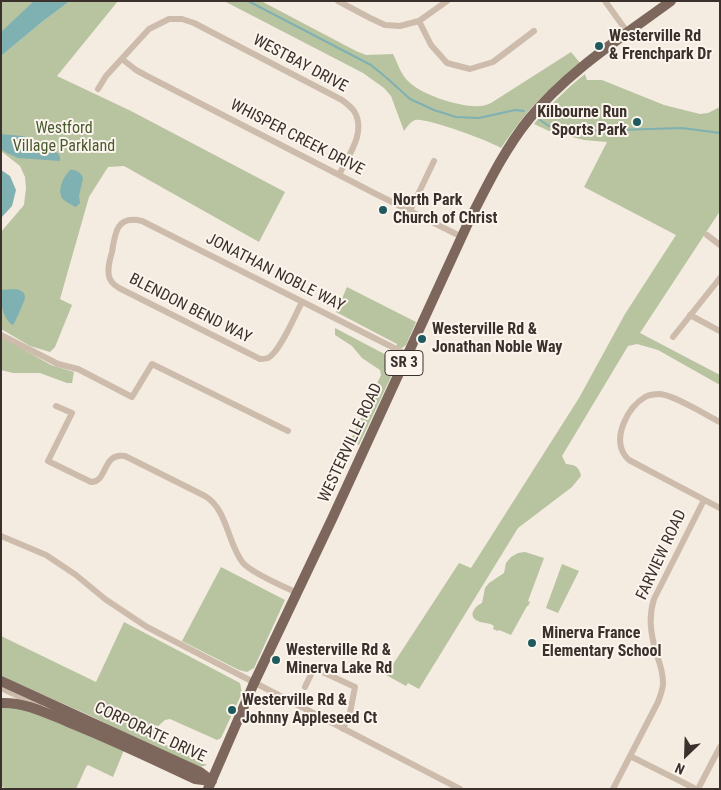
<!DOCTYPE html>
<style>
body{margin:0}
#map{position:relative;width:721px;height:790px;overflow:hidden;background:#f4ebe1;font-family:"Roboto Condensed",sans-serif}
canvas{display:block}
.frame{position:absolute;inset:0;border:2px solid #3b302b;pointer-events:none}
.north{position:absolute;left:661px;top:730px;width:50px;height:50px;-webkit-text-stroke:4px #fbf5ee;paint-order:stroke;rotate:204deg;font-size:14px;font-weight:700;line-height:20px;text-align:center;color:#3b302b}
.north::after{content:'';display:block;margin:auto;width:18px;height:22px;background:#3b302b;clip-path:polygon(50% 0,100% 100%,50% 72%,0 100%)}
</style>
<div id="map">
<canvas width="721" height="790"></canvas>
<div class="frame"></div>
<div class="north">N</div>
</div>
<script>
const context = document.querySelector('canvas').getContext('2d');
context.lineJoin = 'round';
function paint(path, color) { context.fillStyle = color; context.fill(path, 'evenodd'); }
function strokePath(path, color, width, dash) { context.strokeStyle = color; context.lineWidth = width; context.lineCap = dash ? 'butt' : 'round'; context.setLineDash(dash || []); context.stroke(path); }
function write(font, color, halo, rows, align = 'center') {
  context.font = font + ' "Roboto Condensed",sans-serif'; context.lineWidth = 4; context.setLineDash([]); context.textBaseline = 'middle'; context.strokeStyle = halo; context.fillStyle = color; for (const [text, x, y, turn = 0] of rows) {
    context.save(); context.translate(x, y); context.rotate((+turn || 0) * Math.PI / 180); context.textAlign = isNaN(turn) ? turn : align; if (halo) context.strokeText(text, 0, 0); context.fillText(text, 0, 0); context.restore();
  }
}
paint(new Path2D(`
 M1,1H45L1,46Z
 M70,1H118L57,76L131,111L285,192L259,242L124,166L108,167L89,197L60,299L72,305L55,347L50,352L30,346L1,329V232L24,205L26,188L25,177L20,166L1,151V56L42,22Z
 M224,1H261L356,51L366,55L393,54C398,64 401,75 409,82C422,95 462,108 480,106C484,106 488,104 491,103L571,52L580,63C564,77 547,91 533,106C521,119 511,134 501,148C490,141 425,117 415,120C410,122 407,127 404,131L391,96L384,88L363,73Z
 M585,74L587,80H602L664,105L700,114L708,113L720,107V211L640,333L720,375V385L658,350L637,344L628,346L562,456L566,464C576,465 579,467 581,476L572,487L518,528L419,689L408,683L406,686L386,675L459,563L471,568L579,398L625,314L676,235L584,187L607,142L584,140L549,131L534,124C549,106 566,89 585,74Z
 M347,287L416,322L406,345L402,348L396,347L397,344L336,312Z
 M335,328L390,357L392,355C396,357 397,359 397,364L359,445L350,441L381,375L380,370L362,358L352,346L335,335Z
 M1,337L51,365L74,372L72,383H67L40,373H13L1,370Z
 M525,552L544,558L528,601L530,602L528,606H527L511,635L499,630L498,631L493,629L494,626C489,622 484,624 478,621C467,616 475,606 482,603L485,588L489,583L504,573L506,563L511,557L518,553Z
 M562,564L579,571L558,613L546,608Z
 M221,567L285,600L254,668L247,672L239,670L182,641Z
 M124,622L240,683L242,693L221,738L217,740L170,719L165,720L156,728L152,738L207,765L200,767L122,732L93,717L1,676V636L96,682Z
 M1,706L24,709L124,750L113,777L88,765L86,767L76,789H6L1,786Z`), '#b8c4a0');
paint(new Path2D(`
 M34,1H70L42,22L1,56V32Z
 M1,134C6,135 25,135 27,138C32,142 33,148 37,152C46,151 62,148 60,161L18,158L7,153L1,149Z
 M1,170L10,176L16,190L12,206L1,218Z
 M70,170C76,169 81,173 83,178L79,196L80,203L76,207C72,205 65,202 62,198C57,189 64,176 70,170Z
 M1,290C7,290 17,288 21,291C24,292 25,295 25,298C25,300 16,320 14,324L12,325C1,315 1,303 1,290Z`), '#7fb0b2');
strokePath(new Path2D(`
 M248,1L371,65L388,79L410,99L434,110L456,117L479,118L515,110L524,111
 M540,120L549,126L558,128L587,131L682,128L720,133`), '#7fb0b2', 2);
strokePath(new Path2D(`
 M338,1L370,18L385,25L400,26L419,21L447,1
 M605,1L628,33
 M419,21L431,45L447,63L470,69L493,62L534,31
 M122,59L136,70L147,76L376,194L462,237
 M98,89L106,76L149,29L169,19H182L194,23L342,100C346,103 351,107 354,111C367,132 348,156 339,175
 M410,211L434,161
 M707,235L720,245
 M302,302C295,315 280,352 268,358C265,359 264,359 260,359L119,288C114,285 110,282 109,276C107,268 110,259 112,252C115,232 117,215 142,221L408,355
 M690,315L720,331
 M1,335L58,364L78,369L132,397L152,364L288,431
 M673,337L720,278
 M56,406L72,413L48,461L91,482C108,482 102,452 125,456L205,496C228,510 227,543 243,563C253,574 283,586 297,593
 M720,422C706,415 674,395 660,394C655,394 649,395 645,397C628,407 613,436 624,454C625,456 627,458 629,460L720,508
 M1,536L46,555L76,575L105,599L147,627L460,789
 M305,687L314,668L355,687L350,713L343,729
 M1,688L39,706
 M630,756L696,789
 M613,789L658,702C660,696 663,690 663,683C663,673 660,663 656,653C651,634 648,618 654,599L704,500
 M698,789L720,747`), '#cdbbac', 6);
strokePath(new Path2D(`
 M1,681L200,772L212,781
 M1,703C25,702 46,713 68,722C111,739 153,759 195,779L211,781
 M208,789L254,683L332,519L469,221C487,186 504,150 529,119C567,72 622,37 671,1`), '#7d675c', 10);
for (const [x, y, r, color] of [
 [599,46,5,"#1f5a5e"],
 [637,122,5,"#1f5a5e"],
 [383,210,5,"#1f5a5e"],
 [422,339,5,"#1f5a5e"],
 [532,643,5,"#1f5a5e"],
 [276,660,5,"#1f5a5e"],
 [232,710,5,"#1f5a5e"]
]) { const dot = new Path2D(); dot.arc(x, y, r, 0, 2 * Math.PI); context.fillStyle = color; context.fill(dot); strokePath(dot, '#fbf5ee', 2); }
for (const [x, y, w] of [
 [404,363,38]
]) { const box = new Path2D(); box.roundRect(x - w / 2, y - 12.5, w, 25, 4); context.fillStyle = '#fbf5ee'; context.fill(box); strokePath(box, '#3b302b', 1); }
write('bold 15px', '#3b302b', null, [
 ["SR 3",404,363]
]);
write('bold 16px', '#3b302b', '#fbf5ee', [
 ["Westerville Rd",609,37],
 ["& Frenchpark Dr",609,55],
 ["Kilbourne Run",627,113,"right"],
 ["Sports Park",627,131,"right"],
 ["North Park",393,201],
 ["Church of Christ",393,219],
 ["Westerville Rd &",432,330],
 ["Jonathan Noble Way",432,348],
 ["Minerva France",542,634],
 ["Elementary School",542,652],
 ["Westerville Rd &",286,651],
 ["Minerva Lake Rd",286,669],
 ["Westerville Rd &",242,701],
 ["Johnny Appleseed Ct",242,719]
], 'left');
write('16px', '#3b302b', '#fbf5ee', [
 ["WESTBAY DRIVE",300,64,28],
 ["WHISPER CREEK DRIVE",297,138,27],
 ["JONATHAN NOBLE WAY",275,273,27],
 ["BLENDON BEND WAY",190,309,27],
 ["WESTERVILLE ROAD",351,443,-65],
 ["FARVIEW ROAD",662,555,-65],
 ["CORPORATE DRIVE",150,733,25]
]);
write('16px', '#4a5a2e', '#fbf5ee', [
 ["Westford",64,129],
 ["Village Parkland",64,147]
]);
</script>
